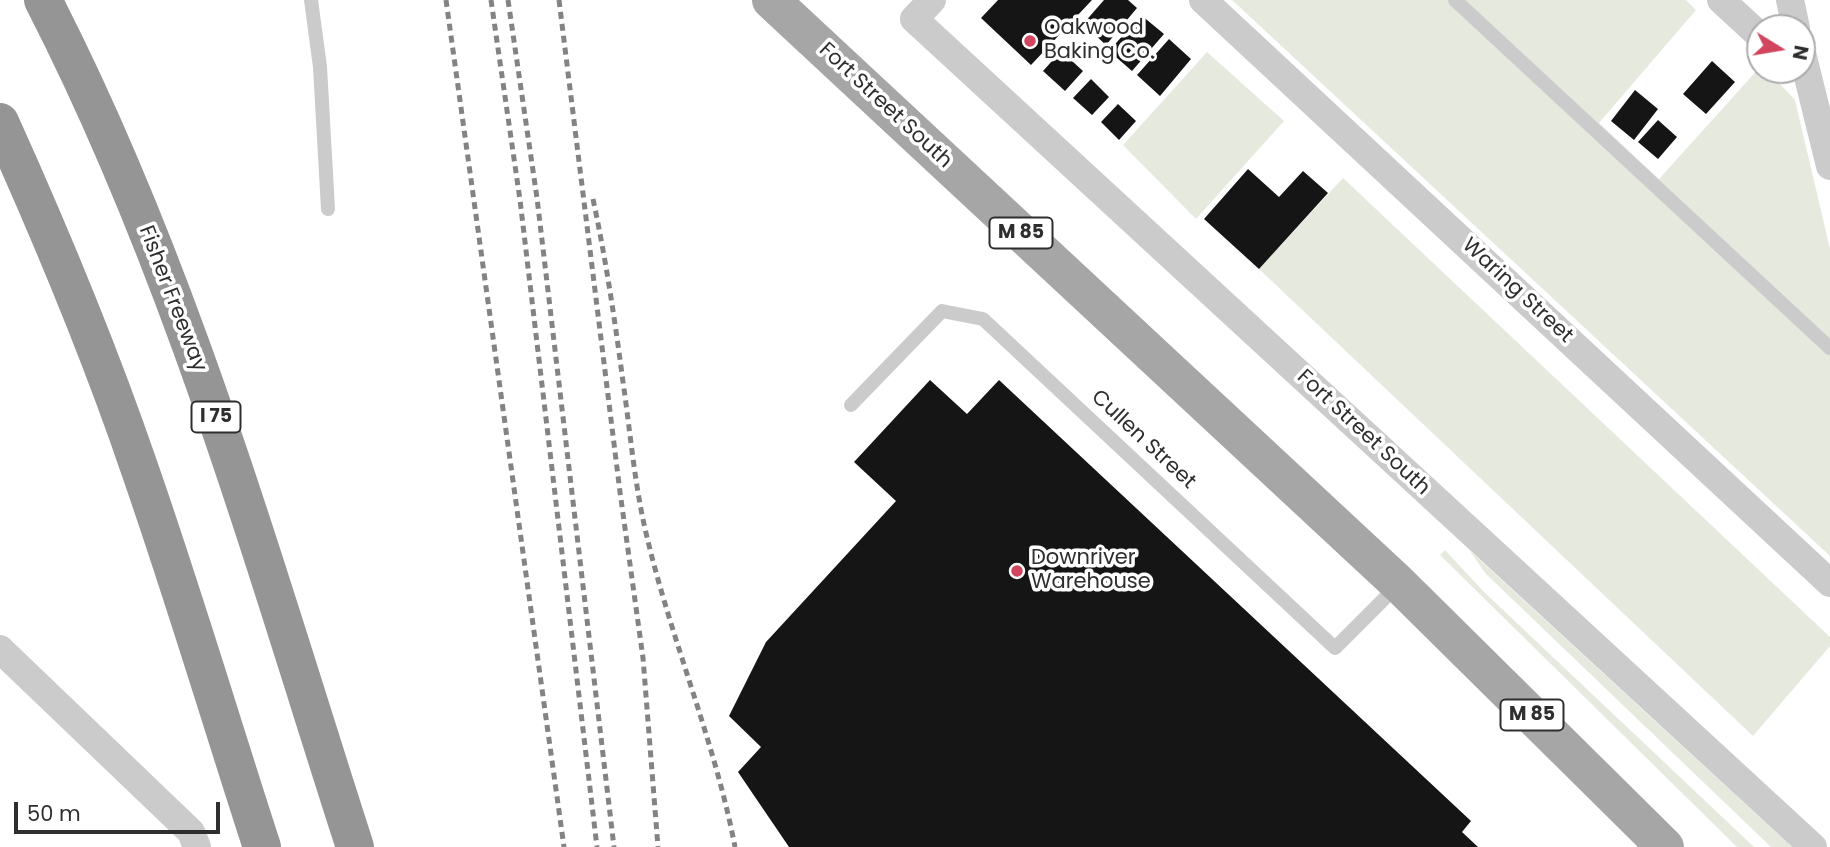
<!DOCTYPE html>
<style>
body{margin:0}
#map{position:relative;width:1830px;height:847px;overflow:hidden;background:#fff;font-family:Poppins,sans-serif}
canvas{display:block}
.north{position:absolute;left:1746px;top:14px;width:70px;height:70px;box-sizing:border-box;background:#fff;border:2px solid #ababab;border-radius:50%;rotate:101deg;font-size:19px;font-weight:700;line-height:28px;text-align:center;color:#2e2e2e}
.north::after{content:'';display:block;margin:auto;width:24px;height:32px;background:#d1455e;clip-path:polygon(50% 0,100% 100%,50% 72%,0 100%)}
.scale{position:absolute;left:14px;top:802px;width:206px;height:32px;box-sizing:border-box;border:4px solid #2e2e2e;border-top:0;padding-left:9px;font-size:21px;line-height:24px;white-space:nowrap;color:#2e2e2e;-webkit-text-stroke:5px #fff;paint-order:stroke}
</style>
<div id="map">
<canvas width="1830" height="847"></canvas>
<div class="north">N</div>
<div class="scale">50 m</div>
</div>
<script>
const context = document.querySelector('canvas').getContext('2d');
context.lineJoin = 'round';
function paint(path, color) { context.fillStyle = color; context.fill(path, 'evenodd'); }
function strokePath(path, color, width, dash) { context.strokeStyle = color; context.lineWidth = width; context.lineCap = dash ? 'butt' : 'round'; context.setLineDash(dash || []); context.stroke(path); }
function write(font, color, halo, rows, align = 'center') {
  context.font = font + ' Poppins,sans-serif'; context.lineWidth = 7; context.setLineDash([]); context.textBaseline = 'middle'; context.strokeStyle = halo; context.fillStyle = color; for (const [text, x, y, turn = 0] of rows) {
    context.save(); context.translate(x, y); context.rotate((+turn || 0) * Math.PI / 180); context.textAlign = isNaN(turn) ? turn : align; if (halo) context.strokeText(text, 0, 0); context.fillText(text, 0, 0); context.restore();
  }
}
paint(new Path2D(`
 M1232,0H1686L1696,10L1599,123L1659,179L1760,67V70H1767L1795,100L1830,249V556Z
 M1207,52L1284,121L1196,219L1123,145Z
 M1343,178L1830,637V646L1753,736L1259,269Z
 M1445,550L1483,591L1754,847H1737L1440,555Z
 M1469,550L1792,847H1771L1486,574Z`), '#e6eade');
paint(new Path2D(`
 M998,0H1092L1031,65L981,18Z
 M1104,0H1128L1137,8L1106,45L1083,24Z
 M1141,15L1164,34L1132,71L1109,51Z
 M1169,39L1191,59L1160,96L1137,75Z
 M1061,51L1083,71L1065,91L1043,71Z
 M1712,61L1735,82L1706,114L1683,94Z
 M1091,79L1109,97L1092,115L1073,98Z
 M1635,90L1658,109L1634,140L1611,121Z
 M1118,104L1136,121L1119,140L1101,122Z
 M1658,120L1677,137L1658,159L1638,142Z
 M1248,169L1279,197L1303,171L1328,193L1259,269L1204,219Z
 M930,380L967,414L999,380L1471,821L1462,832L1478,847H789L738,772L761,747L729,716L766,642L896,501L854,462Z`), '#151515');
strokePath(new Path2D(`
 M311,0L320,67L328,209
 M1455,0L1830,348
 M851,405L942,311L983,319L1335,648L1398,585`), '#cbcbcb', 14);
strokePath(new Path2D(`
 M932,0L914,19L1813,847
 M1203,0L1830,583
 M1721,0L1760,36
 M1790,0L1796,28
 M1802,53L1830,166
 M0,649L191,832L197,847`), '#cbcbcb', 28);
strokePath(new Path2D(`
 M771,0L1399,584L1665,847`), '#a6a6a6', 38);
strokePath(new Path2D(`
 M43,0C181,268 263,562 355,847
 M0,122C51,235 99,350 139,467C183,593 221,721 262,847`), '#959595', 38);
strokePath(new Path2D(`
 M446,0L564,847
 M491,0L520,200L597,847
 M508,0L537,198L614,847
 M559,0L620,492L643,658L658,847
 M593,199C606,260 615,321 623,382C630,430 634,478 644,524C668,633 714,737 735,847`), '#838383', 5, [7, 5]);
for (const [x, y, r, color] of [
 [1030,41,7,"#d1455e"],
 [1017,571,7,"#d1455e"]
]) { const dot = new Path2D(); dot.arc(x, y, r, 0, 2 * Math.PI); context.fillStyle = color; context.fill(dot); strokePath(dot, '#fff', 2.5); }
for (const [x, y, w] of [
 [1021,233,63],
 [216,417,49],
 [1532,715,63]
]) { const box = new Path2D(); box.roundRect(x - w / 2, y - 15.5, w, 31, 5); context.fillStyle = '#fff'; context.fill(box); strokePath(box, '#2e2e2e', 2); }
write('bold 19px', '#2e2e2e', null, [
 ["M 85",1021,233],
 ["I 75",216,417],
 ["M 85",1532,715]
]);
write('21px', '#2e2e2e', '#fff', [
 ["Oakwood",1044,29],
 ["Baking Co.",1044,53],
 ["Downriver",1031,559],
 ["Warehouse",1031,583]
], 'left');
write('21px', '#2e2e2e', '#fff', [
 ["Fort Street South",885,106,43],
 ["Waring Street",1517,291,43],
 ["Fisher Freeway",172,299,69],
 ["Fort Street South",1363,433,43],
 ["Cullen Street",1143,440,43]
]);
</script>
